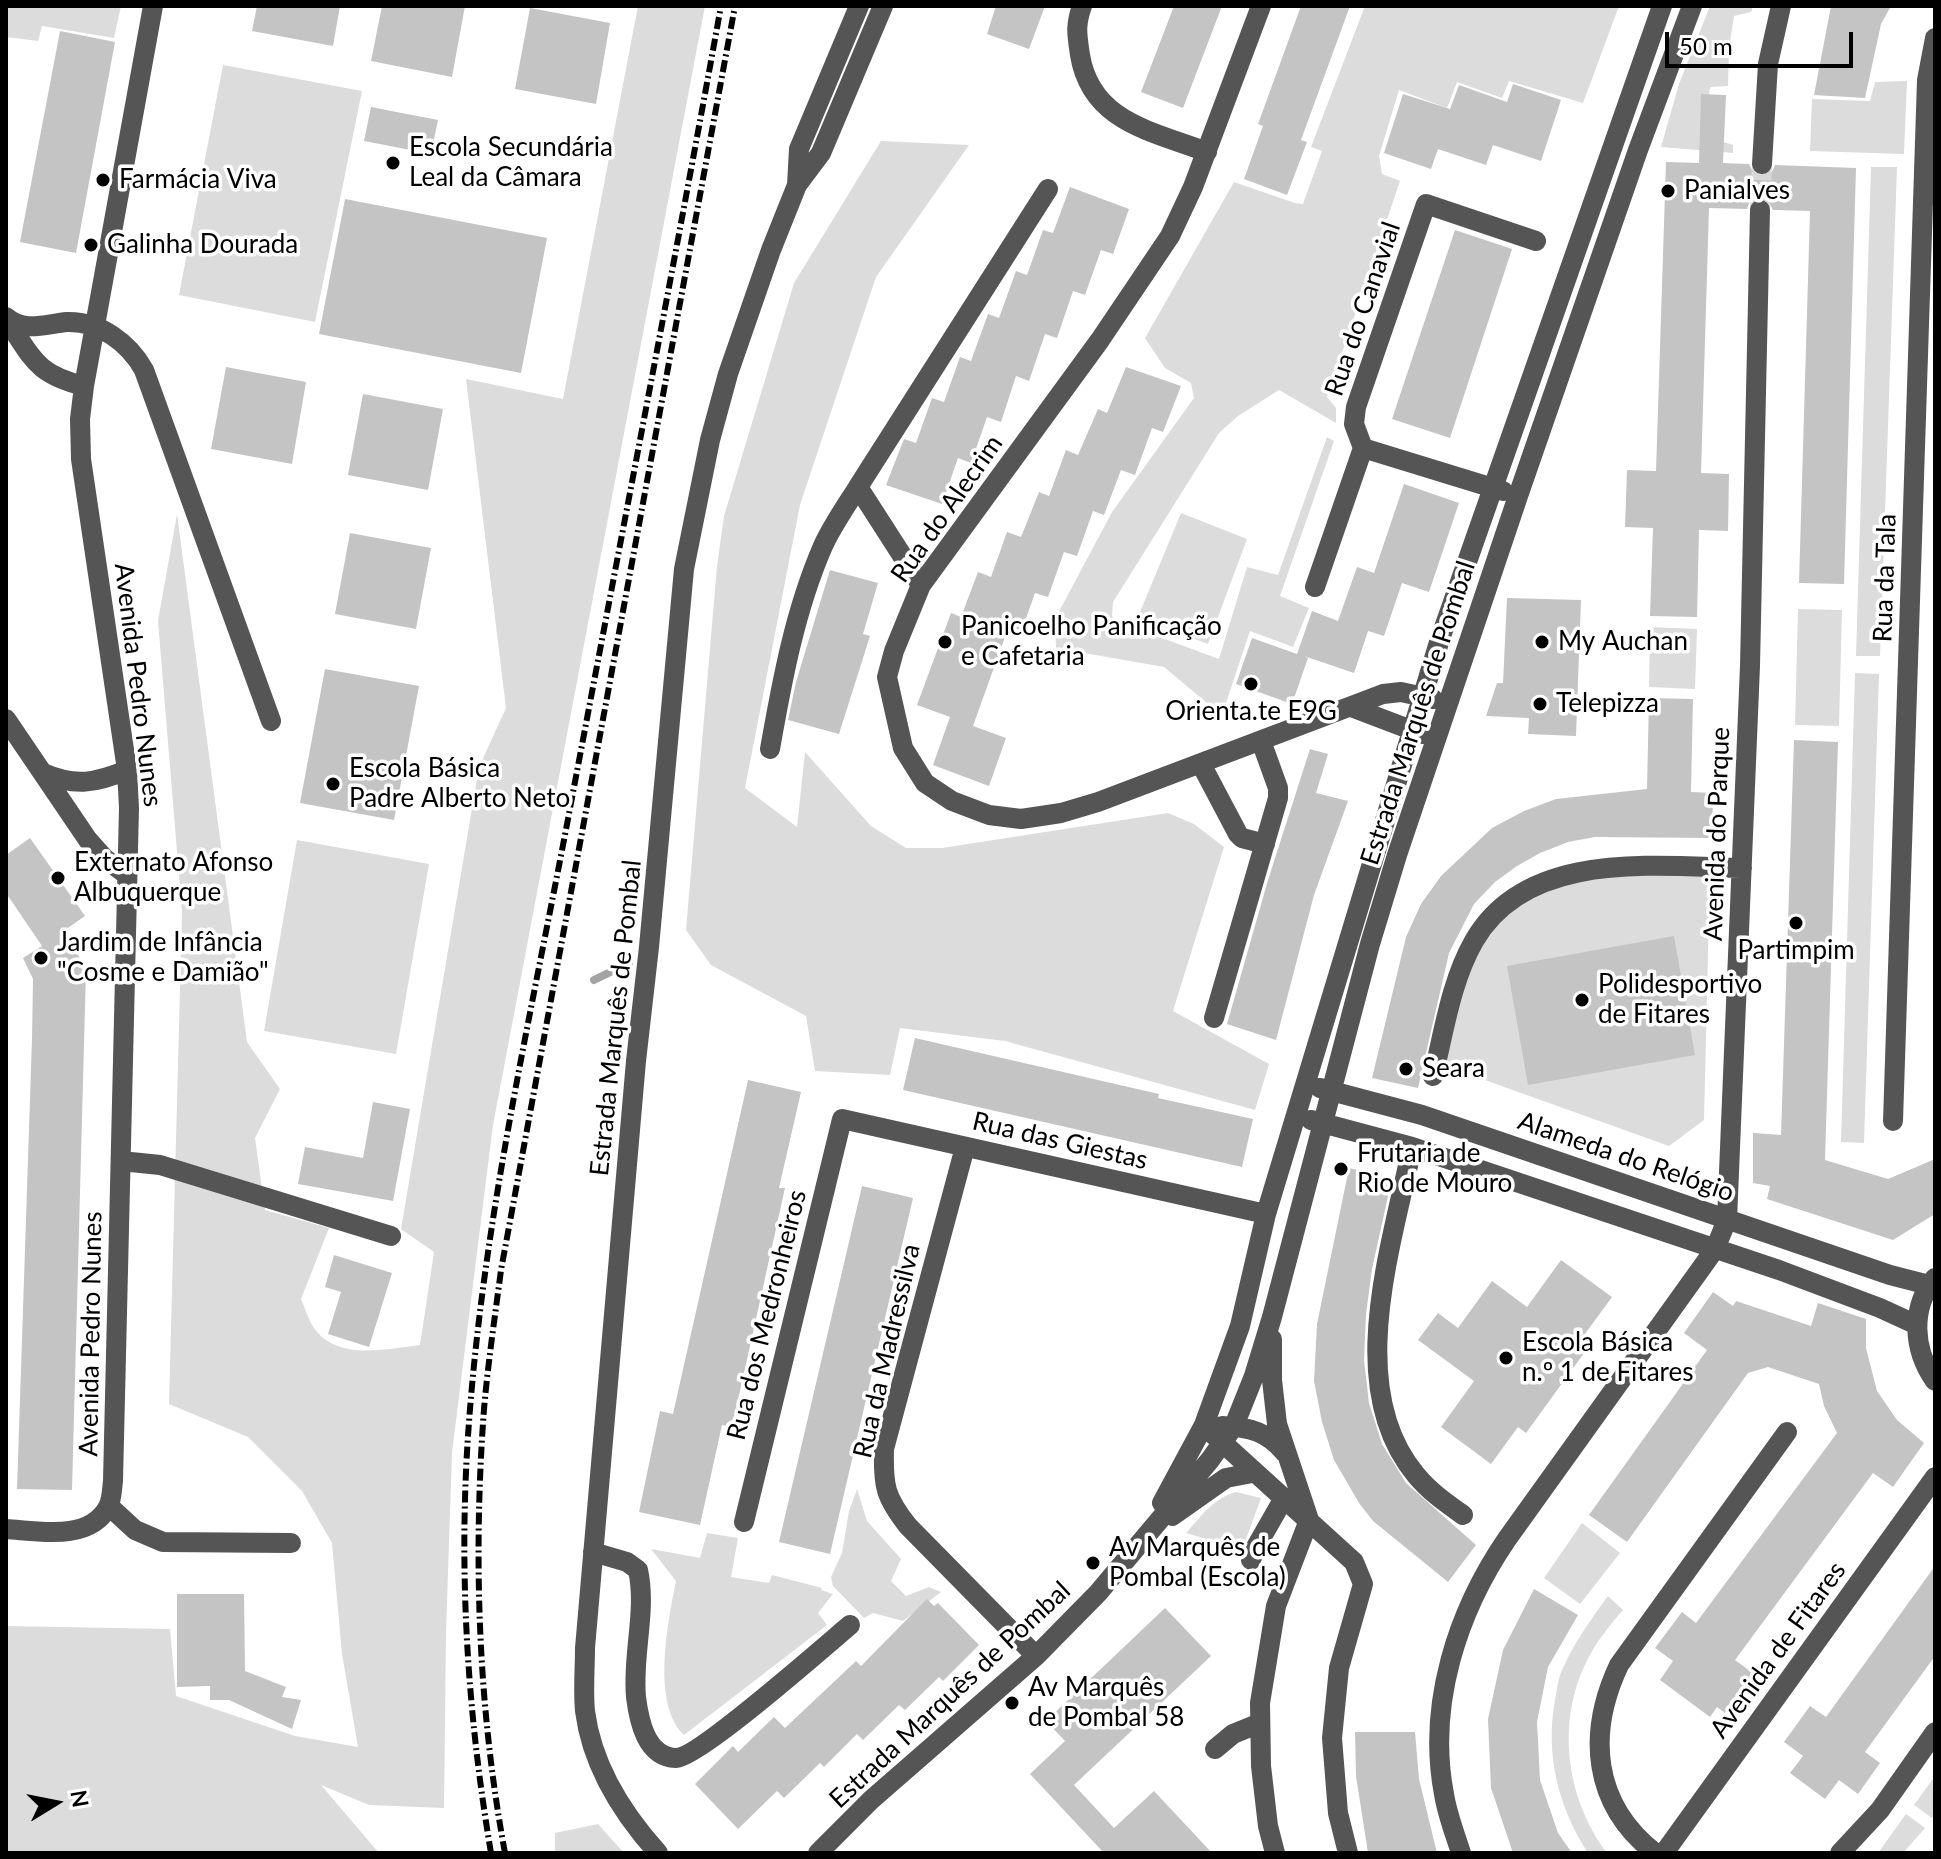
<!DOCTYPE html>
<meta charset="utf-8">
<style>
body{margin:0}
#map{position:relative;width:1941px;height:1859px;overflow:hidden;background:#fff;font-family:Lato,sans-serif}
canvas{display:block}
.frame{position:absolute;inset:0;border:8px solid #000;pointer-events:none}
.north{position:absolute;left:16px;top:1763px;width:80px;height:80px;-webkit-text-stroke:6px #fff;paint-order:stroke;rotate:80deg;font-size:22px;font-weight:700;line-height:32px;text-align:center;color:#000}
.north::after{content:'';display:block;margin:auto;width:28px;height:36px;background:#000;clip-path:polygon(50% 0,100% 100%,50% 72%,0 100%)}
.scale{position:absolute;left:1665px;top:32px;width:188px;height:36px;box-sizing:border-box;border:4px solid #000;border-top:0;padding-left:10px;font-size:24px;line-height:28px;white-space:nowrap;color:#000;-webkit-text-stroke:6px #fff;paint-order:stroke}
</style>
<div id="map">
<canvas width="1941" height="1859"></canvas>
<div class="frame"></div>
<div class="north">N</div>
<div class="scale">50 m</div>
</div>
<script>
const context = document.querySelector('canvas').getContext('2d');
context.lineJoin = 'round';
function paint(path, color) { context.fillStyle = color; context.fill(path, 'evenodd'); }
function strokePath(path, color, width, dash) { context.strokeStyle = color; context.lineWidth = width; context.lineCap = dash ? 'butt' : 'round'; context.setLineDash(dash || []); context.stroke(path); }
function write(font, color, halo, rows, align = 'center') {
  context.font = font + ' Lato,sans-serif'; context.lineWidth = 7; context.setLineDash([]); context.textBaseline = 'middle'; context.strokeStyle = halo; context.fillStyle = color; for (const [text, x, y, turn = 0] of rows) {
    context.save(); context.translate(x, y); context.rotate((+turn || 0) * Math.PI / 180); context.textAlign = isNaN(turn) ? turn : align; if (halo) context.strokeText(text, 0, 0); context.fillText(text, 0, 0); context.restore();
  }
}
paint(new Path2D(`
 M6,6H121L114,38L42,26L38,41L6,37Z
 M638,6H705L493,1125L452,1453L446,1632L444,1808L369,1805L321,1785L379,1853H6V1626L170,1629L176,1696L295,1736L358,1747L342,1654L332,1543L302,1491L248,1437L169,1404L182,912L158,621L177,514L247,1042L280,1089L255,1138L265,1210L329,1228L301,1299C305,1308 308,1319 314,1328C337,1361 386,1349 420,1345L434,1252L401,1229L479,767L506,708L466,379L563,399Z
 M1365,6H1619L1583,103L1509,81L1502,98L1457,82L1447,108L1399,90L1379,156L1382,174L1400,181L1327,397L1336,408V423L1279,390L1238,416L1219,433L1113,602L1112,616L1116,621L1219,659L1247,567L1278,575L1327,437L1334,441L1280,596L1309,608L1293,647L1250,631L1225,706L1214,709L1164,667L1056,648L1055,619L1112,512L1194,398L1191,383L1165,368L1145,338L1234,182L1295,203L1303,204L1322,151L1311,147Z
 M1710,6H1753L1751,12L1734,16L1729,48L1728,86L1710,87L1709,95L1717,140L1733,145V153L1661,147L1679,84Z
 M223,65L362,91L315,322L179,295Z
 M1907,81L1904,154L1810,151L1812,99L1870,101L1875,82Z
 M881,141L969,145L876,277L800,505L745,788L797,827L805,752L871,826L906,848H942L1168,813L1194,824L1224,847L1173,1011L1269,1064L1255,1110L1005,1041L900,1028L890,1075L815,1071L806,1016L711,965L686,930L717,566L724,516L794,283Z
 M1871,167H1897L1880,656H1856Z
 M1181,513L1247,539L1208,644L1138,617Z
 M1798,609L1842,610L1839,726L1795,725Z
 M1650,627L1697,629L1695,689L1649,687Z
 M1855,673L1879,674L1864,1143L1841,1142Z
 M297,840L429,864L396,1054L264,1031Z
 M1710,872L1704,1120L1669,1146L1443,1065L1470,962L1507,913L1538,893L1597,876Z
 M857,1489L867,1521L901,1559L891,1581L906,1596L929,1587L941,1592L903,1621L873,1613L864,1618L833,1586L831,1577L842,1553L849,1511Z
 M1236,1492L1261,1498L1242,1550L1186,1533C1201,1517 1213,1498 1236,1492Z
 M1582,1523L1620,1553L1580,1604L1544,1578Z
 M707,1533L738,1538L731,1577L769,1583L772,1575L822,1588L821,1590L833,1594L818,1613L827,1625L684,1735C651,1703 668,1622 676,1581L651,1549L700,1558Z
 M1608,1596L1623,1610C1611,1624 1599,1638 1590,1655C1555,1718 1565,1797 1607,1853H1588C1558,1807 1545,1754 1555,1700C1557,1690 1558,1679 1562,1670C1574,1643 1591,1619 1608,1596Z
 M1935,1776V1813L1932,1818L1914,1805Z
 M1906,1814L1925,1828L1903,1853H1878Z
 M598,1824L624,1853H555V1833Z`), '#dcdcdc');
strokePath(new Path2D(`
 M594,980L629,963`), '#a3a3a3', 8);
paint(new Path2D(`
 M257,6H340L333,46L252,31Z
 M382,6H465L452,77L371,61Z
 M996,6H1045L1029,49L987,34Z
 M1174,6H1222L1183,108L1141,92Z
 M1301,6H1350L1301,140L1307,142L1287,195L1244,179L1263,126L1258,124Z
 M1831,6H1891L1881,24L1865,98L1814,95Z
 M530,8L610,23L596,104L515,89Z
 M60,31L115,42L76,253L20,242Z
 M1513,84L1561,100L1541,161L1493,145L1486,165L1438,149L1431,169L1384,153L1403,94L1450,109L1459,85L1507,102Z
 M1701,94L1726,95L1723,163L1749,164L1754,174L1762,177L1772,172L1775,165L1856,168L1844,584L1799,583L1810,211L1773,210L1767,199L1760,197L1749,203L1747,209L1709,208L1701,473L1729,474L1728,531L1699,530L1697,617L1650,616L1653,528L1625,527L1627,470L1656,471L1666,162L1699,163Z
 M371,107L438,120L431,154L364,141Z
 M1070,187L1129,209L1113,254L1101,250L1085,295L1073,291L1057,338L1045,334L1029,381L1016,376L1001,422L987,417L971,463L958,458L942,504L886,485L904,439L916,443L932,398L944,402L960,357L971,361L988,314L999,318L1016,271L1027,275L1043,230L1053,233Z
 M345,199L547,238L521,373L319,334Z
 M1455,230L1512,249L1450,438L1392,419Z
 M226,367L306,382L292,464L211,449Z
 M1126,367L1181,386L1163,432L1152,428L1135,475L1121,470L1104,515L1093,511L1077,556L1064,552L1048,597L1035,593L1019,638L1006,634L973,726L1006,738L989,786L933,765L950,717L917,705L951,613L961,617L978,572L991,577L1007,532L1021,537L1039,492L1049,496L1066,450L1078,455L1098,409L1107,413Z
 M363,394L443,409L428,490L348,475Z
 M1404,484L1459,503L1429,592L1402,583L1384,636L1368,631L1354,673L1304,656L1308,658L1292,704L1236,684L1252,638L1297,654L1312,611L1338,621L1357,567L1374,573Z
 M350,533L431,548L416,629L335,614Z
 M830,570L878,583L863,634L870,636L839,734L788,720L796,682Z
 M1507,598L1581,600L1576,736L1528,734L1529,718L1486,716L1497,683H1503Z
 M325,669L419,686L394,820L300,803Z
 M1649,698L1693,699L1691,792L1713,793L1712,838L1595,837L1568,842L1540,853L1517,866L1495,882L1474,904L1449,953L1418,1088L1372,1078L1406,937L1421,904L1441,876L1492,828L1524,811L1556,799L1647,789Z
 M1794,740L1838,742L1825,1160L1888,1179L1935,1159V1214L1893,1240L1767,1199L1770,1186L1753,1183V1133L1781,1135Z
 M1310,749L1328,754L1316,793L1348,801L1314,895L1276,1040L1227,1024L1268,880Z
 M30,838L85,916L65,930L86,970L72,1490L17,1489L32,1039L33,979L23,958L42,946L6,893V855Z
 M1674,936L1695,1055L1528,1085L1507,966Z
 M915,1038L1159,1094L1158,1098L1253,1119L1242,1167L903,1090Z
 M748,1080L801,1092L779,1188H785L732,1427L722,1425L700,1525L639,1512L660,1411L673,1414Z
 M373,1102L410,1109L393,1201L298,1184L305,1147L363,1158Z
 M1349,1168L1392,1178L1372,1269L1366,1314L1364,1360L1369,1403L1382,1444L1406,1483L1476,1545L1448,1582L1373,1521L1359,1503L1334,1460L1322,1422L1314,1381L1317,1324Z
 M862,1186L913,1198L830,1554L779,1542Z
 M334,1255L392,1273L369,1347L328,1334L341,1292L325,1287Z
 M1561,1260L1612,1297L1579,1342L1587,1349L1526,1433L1518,1427L1491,1464L1441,1427L1474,1381L1418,1340L1438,1313L1458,1328L1492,1281L1527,1307Z
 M1713,1292L1733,1306L1736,1301L1811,1326L1818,1303L1866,1319V1348L1877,1391L1897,1420L1924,1443L1893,1487L1873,1473L1735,1660L1754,1674L1725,1713L1717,1707L1710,1717L1660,1680L1673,1661L1655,1648L1682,1612L1696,1623L1837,1433L1824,1406L1819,1384L1768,1367L1748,1373L1627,1542L1589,1515L1707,1350L1684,1333Z
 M1935,1566V1656L1865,1752L1880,1763L1858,1794L1839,1780L1825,1799L1790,1773L1803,1756L1784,1742L1810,1706L1826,1717Z
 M1534,1589L1578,1615L1548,1667L1537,1722L1540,1780L1558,1833L1572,1853H1513L1491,1788L1488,1719L1503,1650Z
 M177,1594H244L245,1671L286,1687L282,1697L301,1700L292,1729L229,1700H210V1686L177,1687Z
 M927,1599L934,1606L938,1603L979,1645L943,1681L939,1677L905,1710L899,1705L863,1740L857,1734L824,1767L820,1763L784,1798L777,1791L738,1829L695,1784L733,1746L738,1752L774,1717L785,1728L856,1661L861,1666Z
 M1165,1608L1211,1656L1074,1785L1114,1828L1154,1791L1212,1853H1104L1030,1774L1065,1741L1046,1721Z
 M1355,1732H1415L1419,1779L1437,1853H1368L1356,1776Z`), '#c4c4c4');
strokePath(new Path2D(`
 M1760,210L1762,164`), '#d9d9d9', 20, [20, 10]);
strokePath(new Path2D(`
 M1082,6C1075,26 1077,34 1080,55C1091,122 1152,131 1207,152
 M1261,6L1193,187L1170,236L1100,340L921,585L894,651L887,677L903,748L925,783L952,801L989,815L1021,819L1061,813L1098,802L1383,694L1401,692L1433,699
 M1762,164L1768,64L1781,6
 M797,185L799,149L859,6
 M6,317C24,333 45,324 67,322C100,321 129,343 144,370L271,721
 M6,319C33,358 35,374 84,386
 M1363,448L1354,424L1356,407L1426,204L1536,241
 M921,585L858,487L1048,189
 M1315,587L1363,448L1503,491
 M1351,707L1422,734
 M6,719L88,840L104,858L127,875
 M770,749C782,681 795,610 823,546C832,526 846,506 858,487
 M1201,764L1238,834L1242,838L1265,844
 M43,773C75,787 96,783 127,770
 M1214,1018L1278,798V788L1261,741
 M1433,1076C1444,1032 1451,981 1474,941C1526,850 1653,866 1742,868
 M1320,1088L1422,1115L1890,1275L1929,1285
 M1311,1120L1412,1147L1779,1270L1880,1308L1917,1325
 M1893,1121L1927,80L1935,38
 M965,1147L884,1449C883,1486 885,1497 908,1526L1036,1656
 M1412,1147C1392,1246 1343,1388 1416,1475C1429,1491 1446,1503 1463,1515
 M121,1161L160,1165L391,1236
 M1935,1278C1910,1308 1913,1350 1935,1381
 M1272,1339V1380L1277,1424L1309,1520L1276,1606L1260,1703L1261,1766L1268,1826L1275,1853
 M1222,1426C1250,1427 1268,1432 1285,1453
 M1213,1434L1354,1562L1363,1584L1339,1668L1332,1738L1338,1813L1348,1853
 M1162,1503L1204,1425L1240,1326L1266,1214L1440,639L1662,6
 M109,1506L135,1530L163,1542L291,1543
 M1172,1516L1226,1478L1252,1473
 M744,1522L842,1119L1266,1214
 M6,1529C38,1531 89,1542 108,1507C112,1500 112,1488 113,1481L129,808L127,770L81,459L80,419L84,386L153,6
 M593,1552L627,1562L638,1570C647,1611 632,1655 636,1697C639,1721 646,1757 676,1758C698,1758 825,1646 850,1625
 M1251,1560L1256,1547L1284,1498
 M1215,1749L1233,1734L1260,1723
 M658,1853C622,1813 592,1766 585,1711C583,1690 585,1668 585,1648L636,1061L649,947L684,569L710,440L728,374L771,250L797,185L821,153L883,6
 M818,1853L871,1800L1036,1656L1098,1593L1210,1460L1234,1426L1254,1376L1272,1317L1370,944L1397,855L1518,496L1638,150L1692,6
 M1461,1853C1455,1834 1447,1814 1444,1794C1427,1705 1457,1612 1507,1539L1715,1249L1727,1220L1750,666L1760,210
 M1655,1853C1592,1804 1587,1733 1619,1665L1787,1432
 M1664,1853L1935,1477
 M1840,1853L1880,1810L1935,1732`), '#555', 20);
strokePath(new Path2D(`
 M491,1853C467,1711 458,1566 469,1422C484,1219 530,1019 568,819C619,548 672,277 721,6
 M505,1853C478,1708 473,1556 484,1409C488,1363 495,1316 501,1270L735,6`), '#000', 6, [12, 4, 2, 4]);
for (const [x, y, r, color] of [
 [393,163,8,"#000"],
 [103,180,8,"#000"],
 [1668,191,8,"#000"],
 [91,245,8,"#000"],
 [945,642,8,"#000"],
 [1542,642,8,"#000"],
 [1251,684,8,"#000"],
 [1540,704,8,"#000"],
 [333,784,8,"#000"],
 [58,878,8,"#000"],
 [1796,923,8,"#000"],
 [41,958,8,"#000"],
 [1582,1000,8,"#000"],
 [1406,1069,8,"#000"],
 [1341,1169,8,"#000"],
 [1506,1358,8,"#000"],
 [1093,1563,8,"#000"],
 [1012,1703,8,"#000"]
]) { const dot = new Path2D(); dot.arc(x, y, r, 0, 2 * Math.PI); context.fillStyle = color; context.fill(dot); strokePath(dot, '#fff', 3); }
write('26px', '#000', '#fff', [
 ["Escola Secundária",409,148],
 ["Leal da Câmara",409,178],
 ["Farmácia Viva",119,180],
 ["Panialves",1684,191],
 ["Galinha Dourada",107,245],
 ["Panicoelho Panificação",961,627],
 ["e Cafetaria",961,657],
 ["My Auchan",1558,642],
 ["Telepizza",1556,704],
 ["Orienta.te E9G",1251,712,"center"],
 ["Escola Básica",349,769],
 ["Padre Alberto Neto",349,799],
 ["Externato Afonso",74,863],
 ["Albuquerque",74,893],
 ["Jardim de Infância",57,943],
 ["\"Cosme e Damião\"",57,973],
 ["Partimpim",1796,951,"center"],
 ["Polidesportivo",1598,985],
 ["de Fitares",1598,1015],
 ["Seara",1422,1069],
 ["Frutaria de",1357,1154],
 ["Rio de Mouro",1357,1184],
 ["Escola Básica",1522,1343],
 ["n.º 1 de Fitares",1522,1373],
 ["Av Marquês de",1109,1548],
 ["Pombal (Escola)",1109,1578],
 ["Av Marquês",1028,1688],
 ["de Pombal 58",1028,1718]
], 'left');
write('26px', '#000', '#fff', [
 ["Rua do Canavial",1363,309,-71],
 ["Rua do Alecrim",947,509,-55],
 ["Rua da Tala",1885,578,-88],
 ["Avenida Pedro Nunes",138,685,83],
 ["Estrada Marquês de Pombal",1418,713,-72],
 ["Avenida do Parque",1717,834,-88],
 ["Estrada Marquês de Pombal",616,1018,-84],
 ["Rua das Giestas",1060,1141,13],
 ["Alameda do Relógio",1626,1157,19],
 ["Rua dos Medronheiros",767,1315,-76],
 ["Avenida Pedro Nunes",91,1334,-89],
 ["Rua da Madressilva",887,1351,-77],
 ["Avenida de Fitares",1778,1650,-54],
 ["Estrada Marquês de Pombal",950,1695,-43]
]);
</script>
